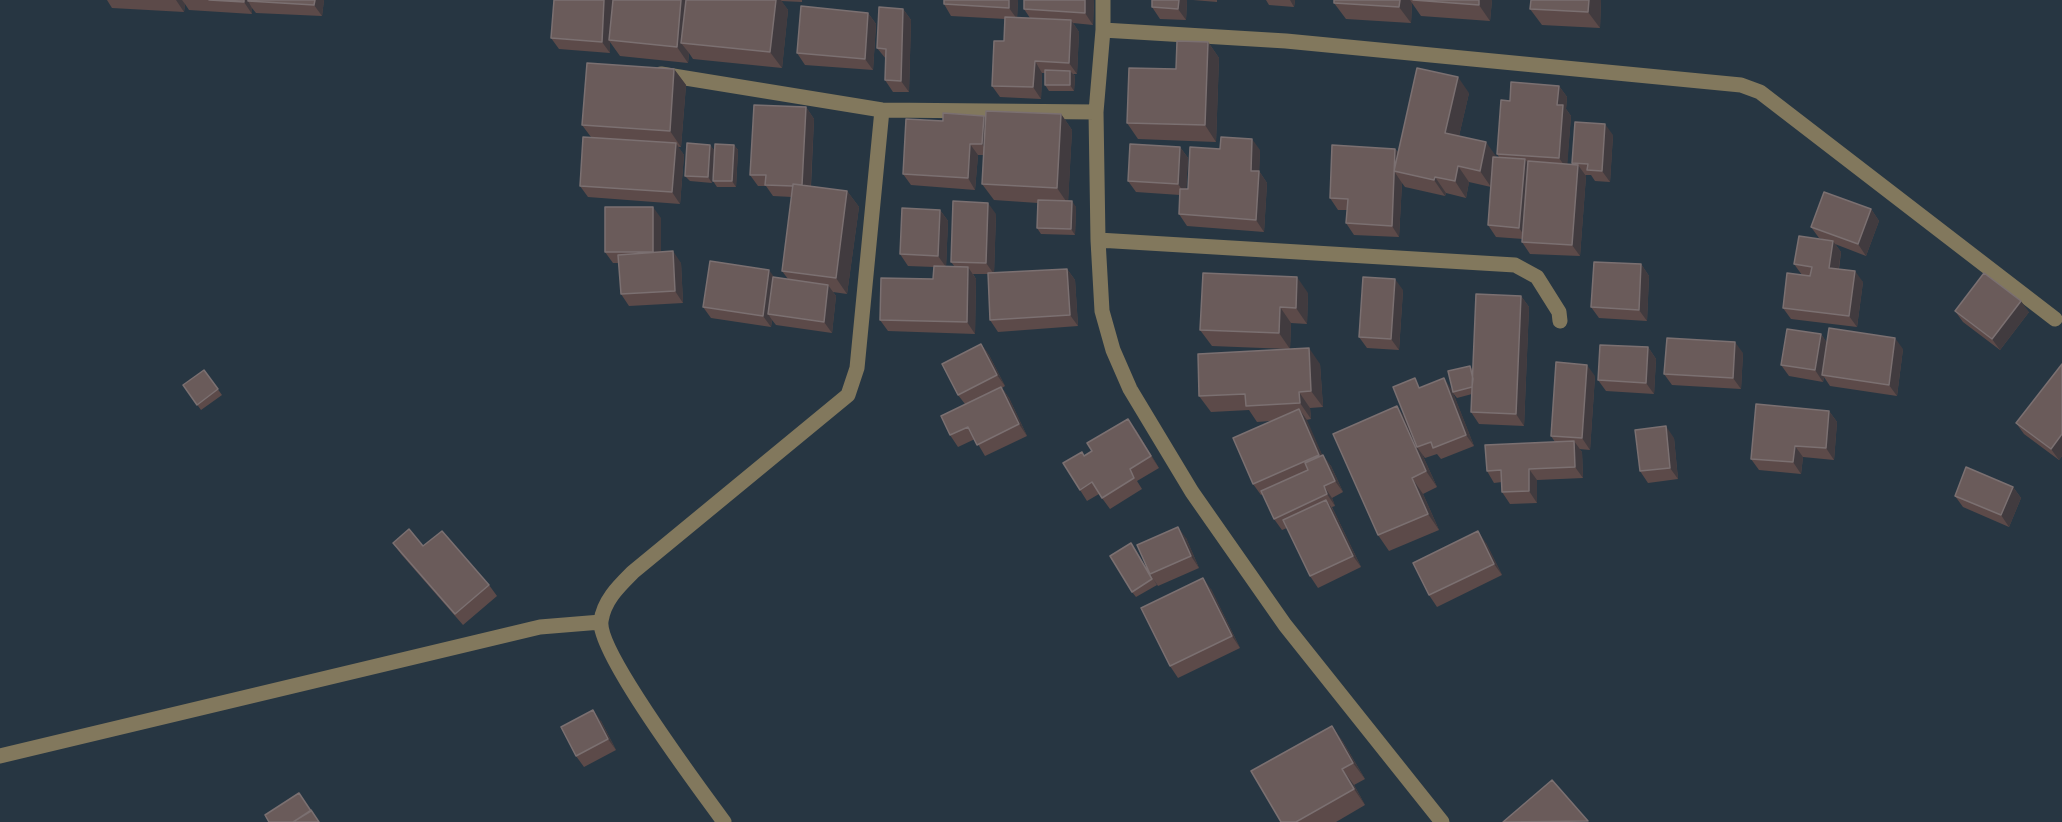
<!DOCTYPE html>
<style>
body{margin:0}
canvas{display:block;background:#273642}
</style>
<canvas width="2062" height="822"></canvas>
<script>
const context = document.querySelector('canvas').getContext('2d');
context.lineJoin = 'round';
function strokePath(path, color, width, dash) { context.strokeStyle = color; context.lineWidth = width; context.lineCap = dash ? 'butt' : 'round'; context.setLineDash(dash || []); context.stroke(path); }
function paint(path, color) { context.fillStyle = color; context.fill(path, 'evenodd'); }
strokePath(new Path2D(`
 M1103,0V30L1096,112L1098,240L1102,311L1113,350L1130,389L1192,492L1285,625L1442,822
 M1103,30L1286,41L1741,85L1760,92L2055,319
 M661,74L882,110L1096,112
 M1098,240L1515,265L1537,277L1559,312L1560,321
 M0,756L540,627L601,622
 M724,822C701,790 597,652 601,621C604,600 619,586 633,572L848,395L857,368L882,110`), '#82785d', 15);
paint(new Path2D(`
 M107,0H324L322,16L256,13L252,8V14L189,10L185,4L184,12L112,8Z
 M554,0H802V2L781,1L788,10L782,68L693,59L689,53L688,63L620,56L610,42V53L559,49L551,38Z
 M1018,0L1017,18H1030L1024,9V0H1094L1093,25L1073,23L1079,32L1077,74H1073L1075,76L1074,91H1049L1045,85V73H1042L1041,99L1000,97L992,86L1004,41L1005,19L951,16L944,4Z
 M1187,0L1186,20L1160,19L1152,7Z
 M1193,0H1217V2Z
 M1266,0H1295L1294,7L1269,5Z
 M1334,0H1492L1490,21L1421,16L1412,3L1411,23L1346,19L1334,3Z
 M1531,0H1601L1600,28L1542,25L1530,9Z
 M903,9L911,20L909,92H893L885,80L886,59L877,48Z
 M868,13L876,24L873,70L805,65L797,53Z
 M1208,42L1219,58L1216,142L1138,139L1127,123L1176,69Z
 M674,69L686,85L681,147H678L684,155L680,204L588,197L580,186L591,137L582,125Z
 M1559,86L1567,97L1566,109L1571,116L1567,164H1573L1572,163L1613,135L1610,182L1595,181L1591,175H1585L1586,176L1580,256L1530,254L1522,242L1523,239L1496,237L1488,225L1491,187L1469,182L1466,198L1446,193L1445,196L1405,187L1402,183L1399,237L1354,235L1346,223L1347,210H1338L1330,198L1395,149L1398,152L1469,93L1459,136L1497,157H1499L1497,154L1510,101Z
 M806,107L814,119L811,186L847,191L859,207L847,294L833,292L836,296L832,333L776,325L772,320L771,327L711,318L703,307L774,277L788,279L782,271L792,197L773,196L766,186H758L750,175Z
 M1061,114L1072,130L1068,201L1076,207L1075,235L1041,234L1037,228L1038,203L994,200L982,184L984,155H978L975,190L911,185L903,174L943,121Z
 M710,145L714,150L712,183L690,181L685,176Z
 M734,145L738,150L736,187H717L713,181Z
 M1180,147L1188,158L1186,189L1260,150L1259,171L1267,183L1264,232L1187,226L1179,214L1180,195L1136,192L1128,181Z
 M1871,209L1879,221L1866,256L1835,244L1841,252L1839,269L1863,282L1857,327L1791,319L1783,308L1802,275L1794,264L1822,239L1819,238L1811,227Z
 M940,210L948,221L946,267H955L951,262L996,214L994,273L1067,269L1075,280L1078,326L998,332L990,320L988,274H973L976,279L975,334L888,331L880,320L933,279L934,267L908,266L900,254Z
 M661,218V252L681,263L683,303L629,306L621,294L619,263H613L605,252Z
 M1641,264L1649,276L1647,321L1599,318L1591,307Z
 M1403,290L1399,350L1367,348L1359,337Z
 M1308,293L1307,324L1291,323L1290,349L1320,364L1323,407L1310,408L1311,419L1306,420L1322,455L1331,466L1343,492L1332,498L1335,506L1332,507L1361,567L1318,588L1310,576L1287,528L1282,530L1274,519L1263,494L1261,495L1253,484L1270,421L1257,422L1249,410L1211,412L1199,396L1288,349L1212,346L1200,330Z
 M1521,296L1529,307L1524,426L1479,424L1471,412L1472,394L1457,398L1453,393L1474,446L1441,459L1437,454L1425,458L1422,454L1437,487L1423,494L1439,530L1389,551L1378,535L1406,419L1452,390L1470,366L1473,371Z
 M1955,311L2029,312L2000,350L1963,322Z
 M1821,334L1827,343L1903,349L1897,396L1830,386L1824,377L1823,382L1789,376L1781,365Z
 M981,344L989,355L1005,386L1002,388L1009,398L1027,436L985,456L975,439L958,447L950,435L965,404L958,395Z
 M1648,347L1656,359L1654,394L1606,391L1598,380Z
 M1743,353L1741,389L1672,385L1664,374Z
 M2062,364V456L2059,460L2024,434L2016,423Z
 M204,370L222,395L201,410L183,385Z
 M1595,376L1590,450L1579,449L1582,452L1583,478L1537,480V503L1510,504L1502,492V482L1494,483L1487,471L1555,442L1551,436Z
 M1829,411L1837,422L1834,460L1803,457L1801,474L1759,470L1751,459Z
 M1136,430L1159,468L1137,481L1142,489L1110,509L1099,494L1087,501L1080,490L1085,456Z
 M1674,438L1678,479L1648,483L1640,471Z
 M2013,487L2021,498L2009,527L1963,507L1955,496Z
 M1186,538L1199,568L1158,586L1150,574Z
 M393,543L423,546L489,585L497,596L463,625L401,554Z
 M1486,543L1502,575L1437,607L1429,595Z
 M1135,549L1157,585L1136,597L1132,592Z
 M1211,589L1240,648L1178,678L1170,666Z
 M601,721L616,750L584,767L576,756Z
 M1332,726L1343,742L1365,779L1354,785L1365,805L1336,822H1281Z`), '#5c4a49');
paint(new Path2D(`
 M176,0H182L185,4L184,12Z
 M244,0H253L248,1L252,8V14L244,2Z
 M315,0H324L322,16L314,5Z
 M604,0H613L609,40L610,42V53L602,42Z
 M681,0H694L681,43L689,53L688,63L677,47Z
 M776,0H781L788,10L782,68L770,52Z
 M1009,0H1018L1017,19L1009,8Z
 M1085,0H1094L1093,25L1085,13Z
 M1179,0H1187L1186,20L1178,9Z
 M1290,0H1295L1294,7Z
 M1400,0H1410L1412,3L1411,23L1399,7Z
 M1479,0H1492L1490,21L1479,5Z
 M1589,0H1601L1600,28L1588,12Z
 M903,9L911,20L909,92L901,81Z
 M868,13L876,24L873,70L865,59Z
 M1071,20L1079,32L1077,74L1069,63Z
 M1208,42L1219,58L1216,142L1205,125Z
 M1035,61L1042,73L1041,99L1033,87Z
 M674,69L686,85L681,147L670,131Z
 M1070,71L1075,76L1074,91L1070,85Z
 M1458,77L1469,93L1456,149L1445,133Z
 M1559,86L1567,97L1566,109L1571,116L1567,169L1559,158L1557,105Z
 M806,107L814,119L810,198L802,186Z
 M1061,114L1072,130L1068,204L1057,188Z
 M984,116L992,127L990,156L982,144Z
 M1605,124L1613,135L1610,182L1602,171Z
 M1252,139L1260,150L1259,182L1251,171Z
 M1486,142L1498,159L1491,187L1480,171Z
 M676,143L684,155L680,204L672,192Z
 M970,144L978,155L975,190L968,178Z
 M710,145L714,150L712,183L708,177Z
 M734,145L738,150L736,187L732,181Z
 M1180,147L1188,158L1186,195L1178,184Z
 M1395,149L1403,160L1394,171Z
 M1525,159L1533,170L1527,239L1519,228Z
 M1578,165L1586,176L1580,256L1572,245Z
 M1458,166L1469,182L1466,198L1455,181Z
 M1259,171L1267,183L1264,232L1256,220Z
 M1394,171L1402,183L1399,237L1392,226Z
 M1435,177L1446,193L1445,196L1434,180Z
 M847,191L859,207L847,294L836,278Z
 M1072,201L1076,207L1075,235L1071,229Z
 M988,203L996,214L994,274L986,263Z
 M653,207L661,218V263L653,252Z
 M1871,209L1879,221L1866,256L1858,244Z
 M940,210L948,221L946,267L938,256Z
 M1833,241L1841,252L1837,279L1829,268Z
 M673,251L681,263L683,303L675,291Z
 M1641,264L1649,276L1647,321L1639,310Z
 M968,267L976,279L975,334L967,322Z
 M1067,269L1075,280L1078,326L1070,315Z
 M769,270L777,281L768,314L772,320L771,327L763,316Z
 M1855,271L1863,282L1857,327L1849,316Z
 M1297,277L1308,293L1307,324L1296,308Z
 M1395,279L1403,290L1399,350L1391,339Z
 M828,285L836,296L832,333L824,322Z
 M1521,296L1529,307L1524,426L1516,414Z
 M2021,301L2029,312L2000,350L1992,339Z
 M1280,307L1291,323L1290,349L1279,333Z
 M1821,334L1829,346L1822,375L1824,377L1823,382L1815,370Z
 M1895,338L1903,349L1897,396L1889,385Z
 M1735,342L1743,353L1741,389L1733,378Z
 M981,344L989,355L1005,386L997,375Z
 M1648,347L1656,359L1654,394L1646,383Z
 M1309,348L1320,364L1323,407L1311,391Z
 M1587,365L1595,376L1590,450L1582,438Z
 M1444,378L1452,390L1474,446L1466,435Z
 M1001,387L1009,398L1027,436L1019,424Z
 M1299,392L1310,408L1311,419L1300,403Z
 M1397,406L1408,422L1417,447L1422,454L1437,487L1426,471Z
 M1299,409L1307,420L1327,466L1319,455Z
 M1829,411L1837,422L1834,460L1826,448Z
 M1128,419L1136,430L1159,468L1151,456Z
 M1666,426L1674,438L1678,479L1670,468Z
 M2062,434V456L2059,460L2051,449Z
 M1574,441L1582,452L1583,478L1575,467Z
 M1795,446L1803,457L1801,474L1793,462Z
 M1323,455L1331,466L1343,492L1335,481Z
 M1529,469L1537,480V503L1529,491Z
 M1412,478L1423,494L1439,530L1428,514Z
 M1324,486L1332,498L1335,506L1327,494Z
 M2013,487L2021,498L2009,527L2001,515Z
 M1326,500L1334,511L1361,567L1353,556Z
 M1178,527L1186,538L1199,568L1191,556Z
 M1478,531L1486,543L1502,575L1494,564Z
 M1203,578L1211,589L1240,648L1232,636Z
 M593,710L601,721L616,750L608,739Z
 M1332,726L1343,742L1365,779L1353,763Z
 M1342,769L1354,785L1365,805L1354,789Z`), '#413b3f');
const building = new Path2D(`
 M209,0H244V2Z
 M248,0H315L314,5L248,1Z
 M554,0H604L602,42L551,38Z
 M613,0H681L677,47L609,40Z
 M686,0H776L770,52L681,43Z
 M944,0H1009V8L944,4Z
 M1024,0H1085V13L1024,9Z
 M1152,0H1179L1178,9L1152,7Z
 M1334,0H1400L1399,7L1334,3Z
 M1413,0H1479V5Z
 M1531,0H1589L1588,12L1530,9Z
 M801,6L868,13L865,59L797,53Z
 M879,7L903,9L901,81L885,80L886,49L877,48Z
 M1005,17L1071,20L1069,63L1035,61L1033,87L992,86L994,41H1004Z
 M1177,41L1208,42L1205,125L1127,123L1129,68L1176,69Z
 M587,63L674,69L670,131L582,125Z
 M1417,68L1458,77L1445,133L1486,142L1480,171L1458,166L1455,181L1435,177L1434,180L1394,171Z
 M1045,70L1070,71V85H1045Z
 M1511,82L1559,86L1557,105H1563L1559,158L1497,154L1501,100L1510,101Z
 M754,105L806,107L802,185L793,184V186L765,185L766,175H750Z
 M986,111L1061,114L1057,188L982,184Z
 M943,113L984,116L982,144H970L968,178L903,174L906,119L943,121Z
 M1575,122L1605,124L1602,171L1587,170L1588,164L1572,163Z
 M583,137L676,143L672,192L580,186Z
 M1221,137L1252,139L1251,171H1259L1256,220L1179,214L1180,189H1188L1190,147L1220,149Z
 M687,143L710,145L708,177L685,176Z
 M715,144L734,145L732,181H713Z
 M1130,144L1180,147L1178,184L1128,181Z
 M1332,145L1395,149L1392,226L1346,223L1348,199L1330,198Z
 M1493,157L1525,159L1519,228L1488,225Z
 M1528,161L1578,165L1572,245L1522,242Z
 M793,184L847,191L836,278L782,271Z
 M1824,192L1871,209L1858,244L1811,227Z
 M1038,200L1072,201L1071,229L1037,228Z
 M953,201L988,203L986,263L951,262Z
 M605,207H653V252H605Z
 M902,208L940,210L938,256L900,254Z
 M1799,236L1833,241L1829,268L1855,271L1849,316L1783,308L1787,273L1810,276L1812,267L1794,264Z
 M673,251L675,291L621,294L618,255Z
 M710,261L769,270L763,316L703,307Z
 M1594,262L1641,264L1639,310L1591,307Z
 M934,266L968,267L967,322L880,320L881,278L933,279Z
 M1067,269L1070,315L990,320L988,273Z
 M1203,273L1297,277L1296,308L1280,307L1279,333L1200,330Z
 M1984,273L2021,301L1992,339L1955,311Z
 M773,277L828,285L824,322L768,314Z
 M1363,277L1395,279L1391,339L1359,337Z
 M1476,294L1521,296L1516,414L1471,412Z
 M1829,328L1895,338L1889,385L1822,375Z
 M1787,329L1821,334L1815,370L1781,365Z
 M1667,338L1735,342L1733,378L1664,374Z
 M981,344L997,375L958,395L942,364Z
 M1600,345L1648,347L1646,383L1598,380Z
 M1309,348L1311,391L1299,392L1300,403L1246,406L1245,394L1199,396L1198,354Z
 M1556,362L1587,365L1582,438L1551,436Z
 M2062,364V434L2051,449L2016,423Z
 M1470,366L1473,379L1472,387L1453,392L1448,371Z
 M204,370L218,389L197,405L183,385Z
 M1415,378L1419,388L1444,378L1466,435L1433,448L1431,442L1417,447L1393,387Z
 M1001,387L1019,424L977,445L968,427L950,435L941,416Z
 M1756,404L1829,411L1826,448L1795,446L1793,462L1751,459Z
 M1397,406L1426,471L1412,478L1428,514L1378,535L1333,434Z
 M1299,409L1319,455L1253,484L1233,438Z
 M1128,419L1151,456L1130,469L1134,478L1102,498L1092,482L1080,490L1063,463L1082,452L1084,456L1092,451L1087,443Z
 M1666,426L1670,468L1640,471L1635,430Z
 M1574,441L1575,467L1529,469V491L1502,492L1501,470L1487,471L1485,445Z
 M1323,455L1335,481L1324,486L1327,494L1274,519L1261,491L1308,470L1305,463Z
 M1966,467L2013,487L2001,515L1955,496Z
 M1326,500L1353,556L1310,576L1283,520Z
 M1178,527L1191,556L1150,574L1137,545Z
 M409,529L423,546L442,531L489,585L455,614L393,543Z
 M1478,531L1494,564L1429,595L1413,563Z
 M1131,543L1152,579L1132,592L1110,556Z
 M1203,578L1232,636L1170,666L1141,608Z
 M593,710L608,739L576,756L561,727Z
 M1332,726L1353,763L1342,769L1354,789L1296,822H1281L1251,771Z
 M1552,780L1588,821L1503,822Z
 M299,793L311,811L293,822H269L265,815Z
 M311,810L319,822H293Z`);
paint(building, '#6a5b5a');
strokePath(building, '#7b7071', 1.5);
</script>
